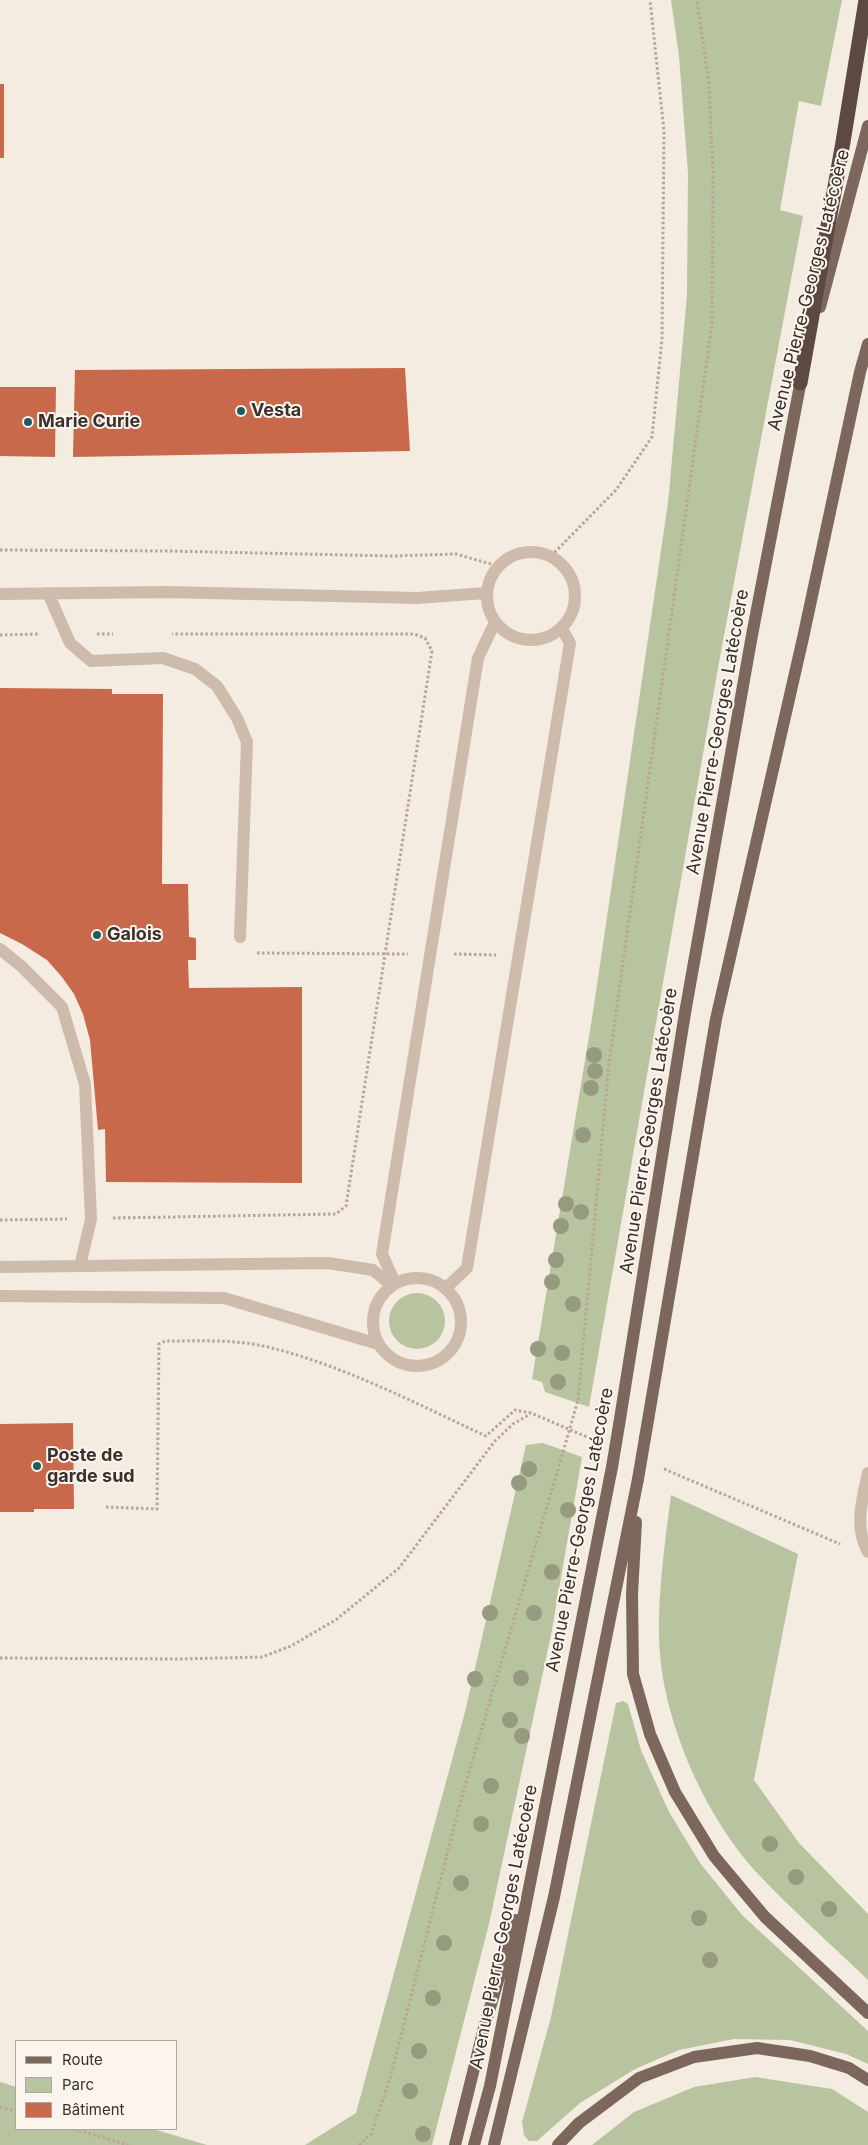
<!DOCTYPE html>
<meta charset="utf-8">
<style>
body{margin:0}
#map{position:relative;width:868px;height:2145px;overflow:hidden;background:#f4ebe1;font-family:Inter,sans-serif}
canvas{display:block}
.legend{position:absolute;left:15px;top:2040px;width:162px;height:90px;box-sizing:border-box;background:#fbf5ee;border:1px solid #aea6a0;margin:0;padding:6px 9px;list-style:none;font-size:15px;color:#3b302b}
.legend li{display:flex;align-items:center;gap:10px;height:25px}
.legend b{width:25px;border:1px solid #aea6a0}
</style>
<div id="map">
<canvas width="868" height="2145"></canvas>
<ul class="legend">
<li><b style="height:6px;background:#7d675c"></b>Route</li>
<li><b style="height:14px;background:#b8c4a0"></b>Parc</li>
<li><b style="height:14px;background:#c8694b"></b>Bâtiment</li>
</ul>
</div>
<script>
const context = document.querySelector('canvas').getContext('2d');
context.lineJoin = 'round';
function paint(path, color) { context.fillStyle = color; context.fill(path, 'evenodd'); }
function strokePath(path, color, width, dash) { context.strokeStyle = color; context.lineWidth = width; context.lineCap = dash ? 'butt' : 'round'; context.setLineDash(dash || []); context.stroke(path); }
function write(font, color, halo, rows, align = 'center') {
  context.font = font + ' Inter,sans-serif'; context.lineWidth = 4; context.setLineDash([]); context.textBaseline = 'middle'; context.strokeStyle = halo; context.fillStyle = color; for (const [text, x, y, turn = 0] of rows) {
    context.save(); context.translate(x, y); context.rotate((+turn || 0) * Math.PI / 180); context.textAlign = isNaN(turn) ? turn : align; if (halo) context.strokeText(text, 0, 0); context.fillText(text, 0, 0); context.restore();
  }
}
paint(new Path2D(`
 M671,0H842L821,106L799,101L780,210L803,216L719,662L589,1407L545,1392L542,1382L532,1379L593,1012L668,503L687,295L688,173L679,56Z
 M389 1321a28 28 0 1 1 56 0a28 28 0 1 1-56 0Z
 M543,1443L582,1457L551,1635L489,1924L432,2145H305L356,2113L465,1712L526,1445Z
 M671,1495L798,1554L754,1780L799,1843L868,1914V1980C832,1945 793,1911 759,1875C704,1816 661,1718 659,1638C658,1590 665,1542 671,1495Z
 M623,1701L628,1704L641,1750L669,1812L700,1863L742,1915L868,2031V2064L846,2054L790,2040L734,2039L679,2050L635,2069L580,2103L537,2141H529L524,2135L522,2122L551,2017L616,1703Z
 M755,2077L832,2089L868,2112V2145H592L634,2112L694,2087Z
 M0,2082L16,2087V2129H153L207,2145H0Z`), '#b8c4a0');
paint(new Path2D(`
 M0,84H4V158H0Z
 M405,368L410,451L73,457L75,370Z
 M0,387H56L55,457L0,456Z
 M0,688L112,689V694H163L162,884H188L189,937L196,938V960H188L189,988L302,987V1183L106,1182L105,1129L98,1130L90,1040L83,1014L74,994L62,977L47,960L22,944L0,933Z
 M73,1423L74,1509H34V1512H0V1424Z`), '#c8694b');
strokePath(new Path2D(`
 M0,550L167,551L392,556L456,554L498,566
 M551,556L616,490L652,437L662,339L664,131L650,0
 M97,634H113
 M0,635L40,634
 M257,953L408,954
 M454,954L496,955
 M113,1218L336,1214L346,1206L432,651L425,638L414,634H172
 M0,1220L67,1219
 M578,1400L609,1063L712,324L713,173L709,84L697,0
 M664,1469L840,1544
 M106,1507L157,1509L159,1344L165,1341C198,1341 235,1339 268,1347C345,1366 415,1403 486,1436L515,1410L531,1413L594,1440
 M0,1658L178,1659L262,1657L291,1646L337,1619L399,1568L495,1441L513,1424L530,1414
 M0,2107L16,2111
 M74,2129L128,2145
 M359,2145L371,2134L390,2079L460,1803L563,1452`), '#b9a596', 3, [2.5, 2.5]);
strokePath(new Path2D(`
 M487 596a44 44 0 1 1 88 0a44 44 0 1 1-88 0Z
 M48,593L70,643L91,661L163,658L195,669L217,686L237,718L247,742L240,937
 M0,594L167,592L417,598L486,593
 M0,949L21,966L62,1007L85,1084L91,1219L80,1266
 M0,1267L328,1263L373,1270L391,1285
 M373 1322a44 44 0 1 1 88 0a44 44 0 1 1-88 0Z
 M395,1283L382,1254L478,658L495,622
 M446,1288L467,1268L570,643L562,629
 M0,1296L224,1298L378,1344
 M868,1473C862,1500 854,1527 868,1552`), '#cdbbac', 12);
strokePath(new Path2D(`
 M820,307L868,126
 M619,1425L685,1013L752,635L802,375
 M645,1438L716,1019L803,638L860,372L868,344
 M636,1522L632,1594L633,1674L650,1734L675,1792L714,1856L765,1917L868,2013
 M455,2145L484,2028L516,1920
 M474,2145L490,2086L612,1467
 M494,2145L554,1897L638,1479
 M558,2145L579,2123L639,2078L694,2057L757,2048L810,2056L849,2068L868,2080`), '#7d675c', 12);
strokePath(new Path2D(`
 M800,383L843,142L866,0`), '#5c4a42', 15);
strokePath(new Path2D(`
 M563,1452L578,1400`), '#b9a596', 3, [2.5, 2.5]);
strokePath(new Path2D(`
 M612,1467L619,1425
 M638,1479L645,1438`), '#7d675c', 12);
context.fillStyle = '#969b7f';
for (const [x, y] of [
 [594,1055],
 [595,1071],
 [591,1088],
 [583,1135],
 [566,1204],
 [581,1212],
 [561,1226],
 [556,1260],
 [552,1282],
 [573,1304],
 [538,1349],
 [562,1353],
 [558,1382],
 [529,1469],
 [519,1483],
 [568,1510],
 [552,1572],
 [490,1613],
 [534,1613],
 [521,1678],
 [475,1679],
 [510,1720],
 [522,1736],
 [491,1786],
 [481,1824],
 [770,1844],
 [796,1877],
 [461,1883],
 [829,1909],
 [699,1918],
 [444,1943],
 [710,1960],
 [433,1998],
 [419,2051],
 [410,2091],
 [423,2134]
]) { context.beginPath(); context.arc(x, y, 8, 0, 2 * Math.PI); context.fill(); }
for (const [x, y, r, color] of [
 [241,411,5,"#1f5a5e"],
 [28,422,5,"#1f5a5e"],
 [97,935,5,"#1f5a5e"],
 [37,1466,5,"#1f5a5e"]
]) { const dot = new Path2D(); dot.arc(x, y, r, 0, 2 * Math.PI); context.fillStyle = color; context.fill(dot); strokePath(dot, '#fbf5ee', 2); }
write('18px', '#3b302b', '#fbf5ee', [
 ["Avenue Pierre-Georges Latécoère",809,290,-76],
 ["Avenue Pierre-Georges Latécoère",718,732,-80],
 ["Avenue Pierre-Georges Latécoère",649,1131,-81],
 ["Avenue Pierre-Georges Latécoère",580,1530,-79],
 ["Avenue Pierre-Georges Latécoère",504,1927,-79]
]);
write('bold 18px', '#3b302b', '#fbf5ee', [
 ["Vesta",251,411],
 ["Marie Curie",38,422],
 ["Galois",107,935],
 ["Poste de",47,1456],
 ["garde sud",47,1477]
], 'left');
</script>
